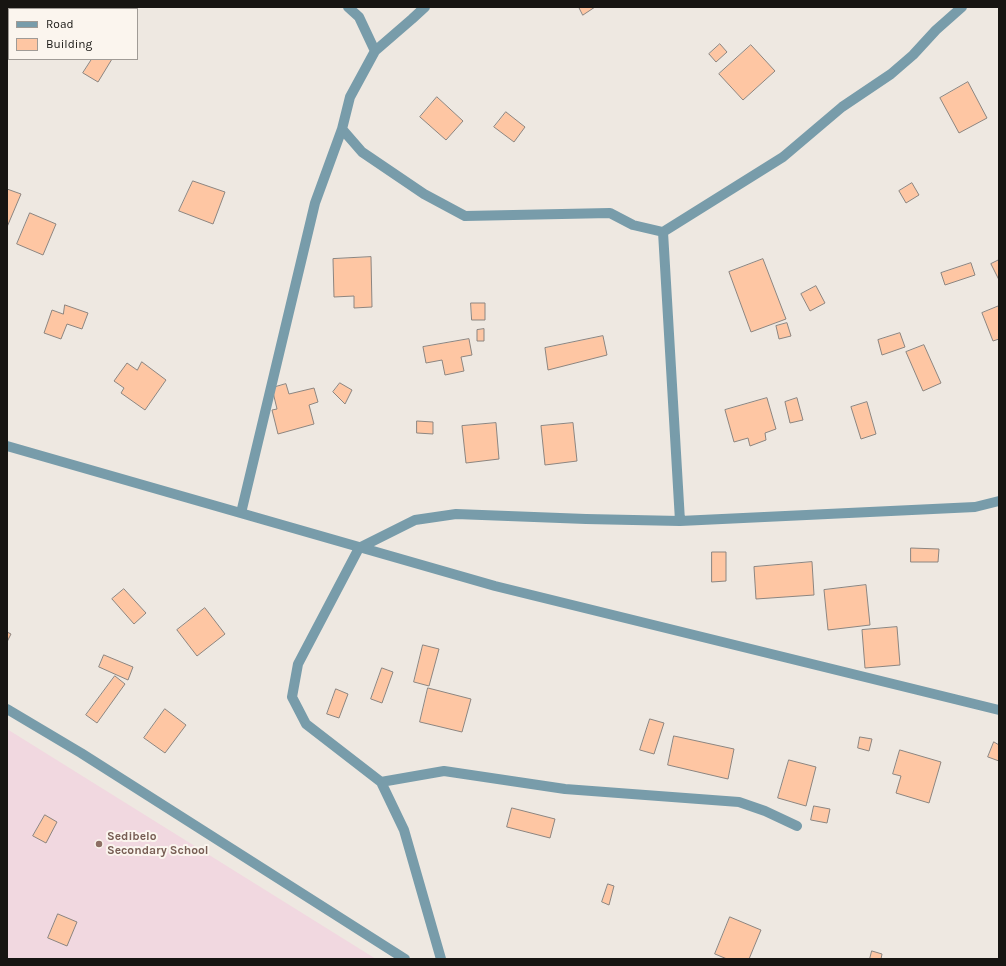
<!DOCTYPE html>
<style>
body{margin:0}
#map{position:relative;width:1006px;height:966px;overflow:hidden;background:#eee8e1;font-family:Karla,sans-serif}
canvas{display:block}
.frame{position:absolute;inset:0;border:8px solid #171512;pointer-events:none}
.legend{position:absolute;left:8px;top:8px;width:130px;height:52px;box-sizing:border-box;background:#fbf5ee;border:1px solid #a09b96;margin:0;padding:5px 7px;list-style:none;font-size:12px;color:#171512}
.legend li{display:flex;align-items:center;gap:8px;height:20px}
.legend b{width:20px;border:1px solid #a09b96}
</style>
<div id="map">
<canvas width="1006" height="966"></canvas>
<div class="frame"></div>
<ul class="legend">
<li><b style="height:5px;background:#789caa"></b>Road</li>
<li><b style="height:11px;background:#fec6a3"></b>Building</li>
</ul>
</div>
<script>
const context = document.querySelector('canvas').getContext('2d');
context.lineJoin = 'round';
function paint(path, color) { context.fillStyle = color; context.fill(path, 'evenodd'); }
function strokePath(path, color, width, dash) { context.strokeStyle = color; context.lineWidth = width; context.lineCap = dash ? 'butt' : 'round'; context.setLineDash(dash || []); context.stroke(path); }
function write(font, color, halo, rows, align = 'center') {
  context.font = font + ' Karla,sans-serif'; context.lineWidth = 4; context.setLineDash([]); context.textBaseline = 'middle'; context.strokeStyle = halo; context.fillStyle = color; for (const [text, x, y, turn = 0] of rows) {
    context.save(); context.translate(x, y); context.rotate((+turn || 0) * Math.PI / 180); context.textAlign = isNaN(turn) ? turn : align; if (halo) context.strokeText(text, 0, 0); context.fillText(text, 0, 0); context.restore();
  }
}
paint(new Path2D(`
 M7,729L376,959H7Z`), '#f1d8e0');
const building = new Path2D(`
 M579,7H595L583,15Z
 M720,44L727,52L716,62L709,54Z
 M751,45L775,71L743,100L719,74Z
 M92,59H112L98,82L83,73Z
 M968,82L987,118L959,133L940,98Z
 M437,97L463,121L446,140L420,117Z
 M506,112L525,127L514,142L494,127Z
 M193,181L225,192L213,224L179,211Z
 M912,183L919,195L906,203L899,191Z
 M7,189L21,194L7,227Z
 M30,213L56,224L43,255L17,244Z
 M371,257L372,307L354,308V296L334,297L333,259Z
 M763,259L786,319L751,332L729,272Z
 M999,260V280L991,264Z
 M971,263L975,275L945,285L941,273Z
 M816,286L825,303L810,311L801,294Z
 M471,303H485V320H472Z
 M65,305L88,313L82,329L67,324L61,339L44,333L52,310L63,314Z
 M999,306V339L993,341L982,313Z
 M787,323L791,336L779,339L776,326Z
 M484,329V341H477V330Z
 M900,333L905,347L882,355L878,340Z
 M603,336L607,355L548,370L545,348Z
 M469,339L472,355L461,357L464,371L445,375L442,360L426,363L423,347Z
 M924,345L941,383L923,391L906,352Z
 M142,362L166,380L145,410L121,393L124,388L114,381L127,363L137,370Z
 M340,383L352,390L345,404L333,392Z
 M286,384L289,394L314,388L318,402L309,405L314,424L278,434L272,410L277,409L272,388Z
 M767,398L776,429L765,433L766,440L750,446L748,438L734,442L725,410Z
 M797,398L803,420L790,423L785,402Z
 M867,402L876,434L861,439L851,407Z
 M417,421L433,422V434L417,433Z
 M496,423L499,459L466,463L462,426Z
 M573,423L577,461L545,465L541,426Z
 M911,548L939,549L938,562H911Z
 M712,552H726V581L712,582Z
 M812,562L814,595L756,599L754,567Z
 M866,585L870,625L828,630L824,590Z
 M124,589L146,613L134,624L112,599Z
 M205,608L225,634L197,656L177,630Z
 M897,627L900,665L865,668L862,630Z
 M7,632L11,634L7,642Z
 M423,645L439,649L429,686L414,682Z
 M104,655L133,667L128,680L99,667Z
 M382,668L393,672L382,703L371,699Z
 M115,676L125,684L97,723L86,715Z
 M428,688L471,699L462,732L420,722Z
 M336,689L348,694L339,718L327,714Z
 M165,709L186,725L165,753L144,738Z
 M650,719L664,723L654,754L640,750Z
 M674,736L734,749L728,779L668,765Z
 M860,737L872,739L869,751L858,748Z
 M994,742L999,745V761L988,757Z
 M900,750L941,762L929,803L896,793L901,776L893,774Z
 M789,760L816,767L806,806L778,798Z
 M814,806L830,809L827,823L811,820Z
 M512,808L555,819L550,838L507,827Z
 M45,815L57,822L46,843L33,836Z
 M608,884L614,886L609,905L602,902Z
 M58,914L77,922L67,946L48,938Z
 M730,917L761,930L749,959H727L715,954Z
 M872,951L882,954L881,959H870Z`);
paint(building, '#fec6a3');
strokePath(building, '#8c8580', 1);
strokePath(new Path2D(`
 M375,51L412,19L425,7
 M342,129L362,152L424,194L465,216L610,213L633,225L663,232L783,157L842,107L891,74L913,55L936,30L962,7
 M663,232L680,521
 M7,446L495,586L999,710
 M241,513L315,203L342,129L350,97L375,51L359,17L348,7
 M7,709L81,753L405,959
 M381,782L444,771L565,789L739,802L765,811L797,826
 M441,959L404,830L381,782L306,724L292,697L298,664L359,548L415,520L456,514L586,519L680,521L975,507L999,501`), '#789caa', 10);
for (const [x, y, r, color] of [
 [99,844,4,"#8d6e63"]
]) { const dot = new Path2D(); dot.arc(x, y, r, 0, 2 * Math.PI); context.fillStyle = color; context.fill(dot); strokePath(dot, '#fbf5ee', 1.5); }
write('bold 12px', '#785e54', '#fbf5ee', [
 ["Sedibelo",107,837],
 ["Secondary School",107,851]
], 'left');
</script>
